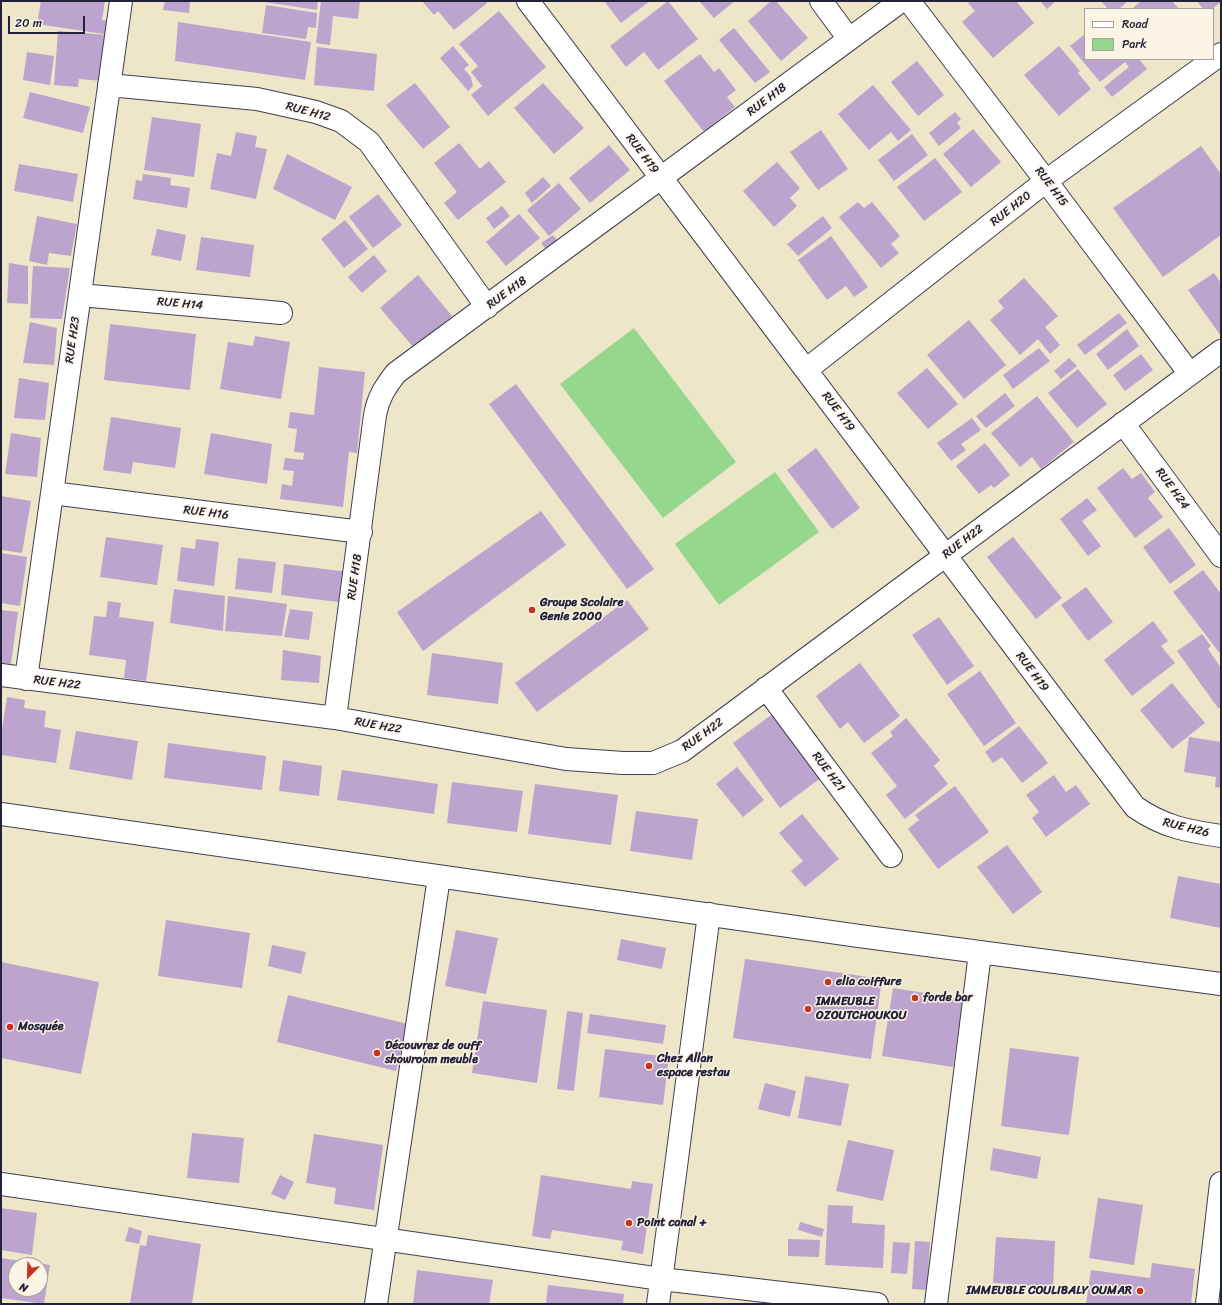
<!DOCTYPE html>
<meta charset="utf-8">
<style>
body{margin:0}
#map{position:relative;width:1222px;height:1305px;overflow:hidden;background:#ede6c8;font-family:Sriracha,sans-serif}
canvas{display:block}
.frame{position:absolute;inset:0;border:2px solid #22223b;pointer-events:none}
.legend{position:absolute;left:1084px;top:8px;width:130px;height:52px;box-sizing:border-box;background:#fcf5e5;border:1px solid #a5a1a1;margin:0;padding:5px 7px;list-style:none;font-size:12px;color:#22223b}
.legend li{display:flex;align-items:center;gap:8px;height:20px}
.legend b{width:20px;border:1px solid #a5a1a1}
.north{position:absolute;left:8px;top:1257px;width:40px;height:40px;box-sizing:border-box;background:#fcf5e5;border:1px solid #a5a1a1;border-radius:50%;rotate:203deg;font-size:11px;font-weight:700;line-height:16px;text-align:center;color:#22223b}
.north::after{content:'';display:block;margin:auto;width:14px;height:18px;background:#c8321e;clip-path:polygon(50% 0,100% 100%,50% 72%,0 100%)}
.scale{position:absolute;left:8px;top:16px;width:77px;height:18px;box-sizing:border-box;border:2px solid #22223b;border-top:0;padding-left:5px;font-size:12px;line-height:14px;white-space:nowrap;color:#22223b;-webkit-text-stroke:3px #fcf5e5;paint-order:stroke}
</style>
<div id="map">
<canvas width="1222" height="1305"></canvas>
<div class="frame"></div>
<ul class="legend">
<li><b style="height:5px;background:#fff"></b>Road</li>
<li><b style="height:11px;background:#96d78e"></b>Park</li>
</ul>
<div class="north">N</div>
<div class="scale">20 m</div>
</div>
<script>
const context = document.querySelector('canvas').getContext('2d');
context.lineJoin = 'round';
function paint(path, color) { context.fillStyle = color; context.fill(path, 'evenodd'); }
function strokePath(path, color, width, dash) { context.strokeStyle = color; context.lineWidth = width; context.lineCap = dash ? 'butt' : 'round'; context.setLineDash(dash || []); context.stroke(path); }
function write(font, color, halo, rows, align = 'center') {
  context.font = font + ' Sriracha,sans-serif'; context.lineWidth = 3; context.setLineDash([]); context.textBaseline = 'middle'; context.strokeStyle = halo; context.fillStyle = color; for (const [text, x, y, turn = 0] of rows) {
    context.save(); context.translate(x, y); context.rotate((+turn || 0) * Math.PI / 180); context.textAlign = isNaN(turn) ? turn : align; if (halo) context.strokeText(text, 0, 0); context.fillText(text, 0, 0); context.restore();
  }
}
paint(new Path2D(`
 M634,328L736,462L663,518L560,384Z
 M775,472L819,532L719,605L675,544Z`), '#96d78e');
paint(new Path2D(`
 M41,1H105L102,20L113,22L111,35L37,24Z
 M165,1H190L189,13L163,10Z
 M258,1H318L317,10Z
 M321,1H360L358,19L333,16L330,45L316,43Z
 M422,1H485L487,3L454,30L438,11L434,15Z
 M604,1H650L621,23Z
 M668,1L698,39L658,70L644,52L626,67L610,46Z
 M699,1H735L714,18Z
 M771,1H776L808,38L781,61L748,21Z
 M971,1H1016L1034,23L993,58L962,22L975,11L968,3Z
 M1040,1H1056L1047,9Z
 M1101,1H1128L1119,9H1108Z
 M1141,1H1172L1179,9H1132Z
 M1197,1H1221V2L1212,9H1203Z
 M266,5L317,13L316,28L308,27L306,39L262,33Z
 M499,11L546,67L488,116L471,95L482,86L471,72L478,66L459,44Z
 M178,22L311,42L305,80L175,61Z
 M734,28L770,72L755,83L719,40Z
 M58,31L107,35L103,81L79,79L78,87L54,85Z
 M1085,34V59H1139L1147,69L1112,97L1104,87L1129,67L1125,62L1100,82L1070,46Z
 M453,46L469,65L464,69L471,77L473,86L468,91L440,58Z
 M1059,46L1080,71L1078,73L1091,89L1059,116L1024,75Z
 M317,47L377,54L374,91L314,85Z
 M27,52L54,56L50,85L23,80Z
 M700,54L714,72L719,68L736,90L727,97L735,107L704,132L664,81Z
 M917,61L944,95L918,116L891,82Z
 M415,83L450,127L423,149L386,105Z
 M543,83L584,128L554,154L514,108Z
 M873,85L911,130L898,141L891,132L869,150L838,114Z
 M30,92L90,107L83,133L23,118Z
 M955,112L961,119L957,123L961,128L939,146L929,133Z
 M152,117L201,124L194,177L144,170Z
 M973,129L1001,162L971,187L943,154Z
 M821,130L848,169L818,190L790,152Z
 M236,132L257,136L255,147L267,149L256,199L210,189L217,153L231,156Z
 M912,134L928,155L894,181L878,160Z
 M459,143L480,169L489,161L506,182L458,220L444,203L457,192L434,163Z
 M609,145L630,170L590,203L569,178Z
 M1201,146L1221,174V235L1163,277L1113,208Z
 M287,154L352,187L335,220L273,189Z
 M935,158L962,192L924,221L897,187Z
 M777,162L800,188L790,198L797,206L774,227L743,191Z
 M19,164L78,174L73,202L14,191Z
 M143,174L171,178L170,185L190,188L187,208L133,199L136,180L142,181Z
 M543,177L551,186L532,203L525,193Z
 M559,183L581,209L549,236L527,210Z
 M378,194L402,225L373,248L349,217Z
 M858,202L864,208L872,202L900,236L891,244L899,253L881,268L839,217Z
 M502,206L510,216L494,229L486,218Z
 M519,214L540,238L506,266L486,242Z
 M37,216L77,224L71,256L49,253L47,265L29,261Z
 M823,216L832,228L798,256L787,244Z
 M345,220L368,249L344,268L321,239Z
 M157,229L186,235L181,261L151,255Z
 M553,235L563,247L551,256L541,243Z
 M831,236L868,287L854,297L846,286L827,300L798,260Z
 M201,237L254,245L250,277L196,270Z
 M374,255L387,271L362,293L348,277Z
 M9,263L28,266V304L7,303Z
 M33,266L70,268L62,319L30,318Z
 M1214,273L1221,283V336L1188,290Z
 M418,275L452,316L414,348L380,308Z
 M1024,278L1058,316L1045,327L1060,345L1050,354L1038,339L1020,355L990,320L1004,308L998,301Z
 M1119,313L1127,323L1085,355L1077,345Z
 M969,320L1006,365L964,399L927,355Z
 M30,322L57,328L54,365L23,363Z
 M110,324L196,334L190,390L104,380Z
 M1127,329L1139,346L1108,370L1096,354Z
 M255,336L290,342L281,399L220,389L228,342L253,346Z
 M1039,348L1050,361L1013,389L1003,375Z
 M1141,354L1153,370L1125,391L1113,375Z
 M1069,358L1077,366L1061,379L1054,371Z
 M319,367L365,372L357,453L349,452L343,507L280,499L282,484L292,486L294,471L283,470L285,458L303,460L304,453L294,452L297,429L288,428L290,412L314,415Z
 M927,368L958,404L928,429L897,393Z
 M1078,369L1107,404L1077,428L1048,393Z
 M19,378L49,383L45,420L14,418Z
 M516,384L654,569L627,589L489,404Z
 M1005,393L1015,406L986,428L976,416Z
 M1037,396L1074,442L1041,469L1032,457L1020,467L991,433Z
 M111,417L181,428L175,468L133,462L131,474L103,470Z
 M972,418L981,430L961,444L966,450L951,461L937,443Z
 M11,433L41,438L37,477L5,474Z
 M211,433L272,444L267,484L204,474Z
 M985,443L1010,475L994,488L991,485L979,494L956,466Z
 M816,448L860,508L832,529L787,470Z
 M1123,468L1132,479L1141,473L1155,492L1148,498L1163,517L1135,538L1097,488Z
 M1,496L31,501L22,553L1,550Z
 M1087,498L1097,510L1082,521L1101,546L1088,556L1060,519Z
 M541,511L566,545L423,651L397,612Z
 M1169,528L1196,565L1170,584L1143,547Z
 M106,537L163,545L157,585L100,577Z
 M1013,537L1062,598L1036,619L987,557Z
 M196,539L219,542L214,586L177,581L181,547L195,549Z
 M1,553L27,557L20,606L1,603Z
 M238,558L276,562L272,593L235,589Z
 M284,564L349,572L346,603L281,595Z
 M1203,570L1221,594V655L1173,592Z
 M1086,587L1113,622L1088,641L1061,605Z
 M174,589L225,596L223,631L170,623Z
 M228,596L287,604L282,636L225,631Z
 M627,600L649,629L537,712L515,683Z
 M108,601L121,603L119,617L154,622L146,681L124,678L126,660L89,655L94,616L106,617Z
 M290,609L313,612L309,640L284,637Z
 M1,610L18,612L11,664L1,663Z
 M939,617L974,666L947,685L912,635Z
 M1153,621L1168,641L1161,646L1175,663L1132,696L1104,660Z
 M1202,634L1211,646L1208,649L1221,668V708H1218L1177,651Z
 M283,650L321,656L319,683L281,680Z
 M432,653L503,663L498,704L427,695Z
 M860,663L900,716L864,743L848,722L840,729L816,696Z
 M980,671L1016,723L984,746L947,694Z
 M1172,683L1205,723L1172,749L1140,710Z
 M7,697L25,700L24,708L46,711L44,727L61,730L56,763L1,755V736Z
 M774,713L821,778L780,808L733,743Z
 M906,718L940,760L934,766L948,784L905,819L886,795L897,786L871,753L893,736L890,732Z
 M1019,726L1048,763L1022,783L1002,757L993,763L985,752Z
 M76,731L138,741L132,780L69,769Z
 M1189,737L1221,742V788L1215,787L1216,777L1184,772Z
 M168,743L266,756L262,790L164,778Z
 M283,760L322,766L319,796L279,791Z
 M737,767L764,800L743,817L716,784Z
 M342,770L438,784L434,814L337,800Z
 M1054,775L1066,792L1076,785L1090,804L1046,837L1032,818L1039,812L1026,795Z
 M452,782L523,791L517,832L447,823Z
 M535,784L618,795L611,845L528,834Z
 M955,786L989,832L938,869L908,829L919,820L915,815Z
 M636,811L698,819L692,860L630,851Z
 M802,814L839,859L805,887L791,871L803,861L779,833Z
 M1007,845L1042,892L1013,914L977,867Z
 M1178,876L1221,884V928L1170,918Z
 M166,920L250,933L242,988L158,976Z
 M456,930L498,938L486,994L445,986Z
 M621,939L666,948L662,969L617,960Z
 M272,945L306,952L301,974L268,966Z
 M745,959L882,979L871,1059L733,1038Z
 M1,962L99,982L81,1074L1,1058Z
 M893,988L963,999L953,1067L882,1056Z
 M288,995L408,1024L396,1071L277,1042Z
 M483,1001L547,1010L537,1083L472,1073Z
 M567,1011L583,1013L574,1091L557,1089Z
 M590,1014L666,1025L663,1044L587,1033Z
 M1010,1048L1079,1057L1069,1135L1001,1126Z
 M605,1049L669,1057L663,1105L599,1097Z
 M805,1076L849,1084L841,1126L798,1118Z
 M765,1083L796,1091L790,1117L758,1109Z
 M192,1133L244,1138L239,1183L187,1178Z
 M314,1134L383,1145L374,1210L334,1204L336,1188L306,1183Z
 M848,1140L894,1150L883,1201L836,1191Z
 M993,1148L1041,1157L1037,1179L990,1170Z
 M280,1175L294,1182L285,1200L271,1194Z
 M541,1175L631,1189L632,1181L653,1184L643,1254L621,1250L623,1241L552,1230L550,1239L532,1236Z
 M1098,1198L1143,1205L1134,1265L1089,1258Z
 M828,1205L853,1206L852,1223L885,1225L883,1268L825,1265Z
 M1,1208L37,1213L32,1255L1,1250Z
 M800,1222L824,1229L822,1237L798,1230Z
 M129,1227L142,1231L139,1244L125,1241Z
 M148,1235L201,1244L192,1304L130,1303L140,1245L146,1246Z
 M996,1237L1055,1241L1053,1287L993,1283Z
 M788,1239L820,1240L819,1257L788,1256Z
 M915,1241L930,1242L927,1290L912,1289Z
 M893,1242L910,1243L907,1274L891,1273Z
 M1,1258L50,1265L44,1304L1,1298ZM16,1265H40V1289H16Z
 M1152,1263L1195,1269L1191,1304H1086L1091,1270L1150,1278Z
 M417,1270L493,1280L489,1304H413Z
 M548,1285L624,1294L623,1304H546Z`), '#bda4ce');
const minor = new Path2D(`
 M528,1L1135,807C1164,827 1187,831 1221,836
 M821,1L849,39
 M909,1L1046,181L1190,374
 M109,85L257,99L316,112L341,121L369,142L487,307
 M80,295L281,313
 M806,370L1046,181L1221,54
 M1123,423L1221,556
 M52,493L361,532
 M1,675L335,718L566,759L623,763H653L682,751L1221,351
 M26,679L121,1
 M766,688L891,856
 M335,718L375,415C378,398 385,387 396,373L901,1
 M1,814L859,936L1221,984
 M1,1184L661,1279L877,1304
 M376,1304L439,877
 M658,1304L709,914
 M936,1304L980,953
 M1207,1304L1221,1183`);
strokePath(minor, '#403f50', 24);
strokePath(minor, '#fff', 22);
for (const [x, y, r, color] of [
 [532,610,4,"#c8321e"],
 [828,982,4,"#c8321e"],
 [915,998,4,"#c8321e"],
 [808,1009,4,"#c8321e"],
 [10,1027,4,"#c8321e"],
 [377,1053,4,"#c8321e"],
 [649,1066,4,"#c8321e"],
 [629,1223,4,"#c8321e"],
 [1140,1291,4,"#c8321e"]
]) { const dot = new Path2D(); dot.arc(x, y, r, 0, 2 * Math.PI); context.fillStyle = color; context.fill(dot); strokePath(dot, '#fcf5e5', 1.5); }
write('12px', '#22223b', '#fcf5e5', [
 ["RUE H18",767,100,-37],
 ["RUE H12",308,112,15],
 ["RUE H19",642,154,53],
 ["RUE H15",1051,187,53],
 ["RUE H20",1011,209,-38],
 ["RUE H18",507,293,-36],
 ["RUE H14",180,304,5],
 ["RUE H23",73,340,-82],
 ["RUE H19",838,412,53],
 ["RUE H24",1172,489,54],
 ["RUE H16",206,513,7],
 ["RUE H22",963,542,-37],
 ["RUE H18",355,577,-82],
 ["RUE H19",1032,672,53],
 ["RUE H22",57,683,7],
 ["RUE H22",378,726,10],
 ["RUE H22",703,735,-36],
 ["RUE H21",828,772,53],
 ["RUE H26",1186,828,14]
]);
write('bold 12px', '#22223b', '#fcf5e5', [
 ["Groupe Scolaire",540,603],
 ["Genie 2000",540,617],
 ["elia coiffure",836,982],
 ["forde bar",923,998],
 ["IMMEUBLE",816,1002],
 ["OZOUTCHOUKOU",816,1016],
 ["Mosquée",18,1027],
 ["Découvrez de ouff",385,1046],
 ["showroom meuble",385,1060],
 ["Chez Allan",657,1059],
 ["espace restau",657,1073],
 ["Point canal +",637,1223],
 ["IMMEUBLE COULIBALY OUMAR",1132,1291,"right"]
], 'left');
</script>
